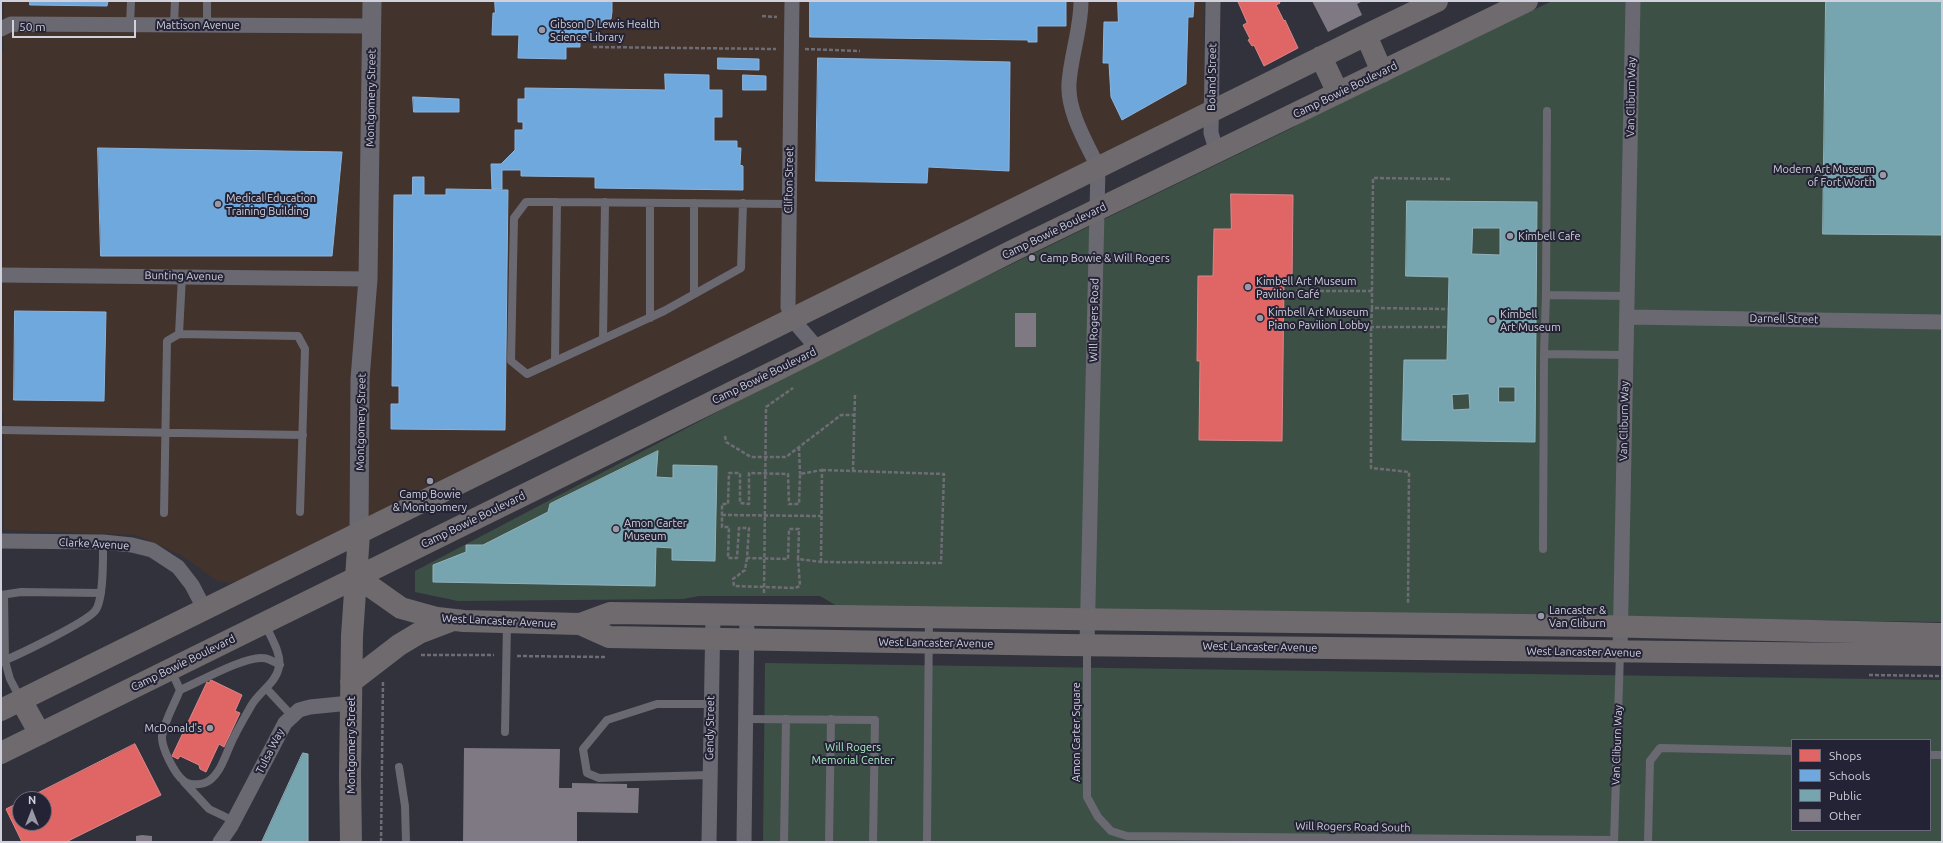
<!DOCTYPE html>
<meta charset="utf-8">
<style>
body{margin:0}
#map{position:relative;width:1943px;height:843px;overflow:hidden;background:#32323c;font-family:Ubuntu,sans-serif}
canvas{display:block}
.frame{position:absolute;inset:0;border:2px solid #d1d1dd;pointer-events:none}
.legend{position:absolute;left:1791px;top:739px;width:140px;height:92px;box-sizing:border-box;background:#242336;border:1px solid #696979;margin:0;padding:5px 7px;list-style:none;font-size:12px;color:#d1d1dd}
.legend li{display:flex;align-items:center;gap:8px;height:20px}
.legend b{width:20px;border:1px solid #696979}
.north{position:absolute;left:12px;top:791px;width:40px;height:40px;box-sizing:border-box;background:#242336;border:1px solid #696979;border-radius:50%;rotate:0deg;font-size:11px;font-weight:700;line-height:16px;text-align:center;color:#d1d1dd}
.north::after{content:'';display:block;margin:auto;width:14px;height:18px;background:#9999a5;clip-path:polygon(50% 0,100% 100%,50% 72%,0 100%)}
.scale{position:absolute;left:12px;top:20px;width:124px;height:18px;box-sizing:border-box;border:2px solid #d1d1dd;border-top:0;padding-left:5px;font-size:12px;line-height:14px;white-space:nowrap;color:#d1d1dd;-webkit-text-stroke:3px #242336;paint-order:stroke}
</style>
<div id="map">
<canvas width="1943" height="843"></canvas>
<div class="frame"></div>
<ul class="legend">
<li><b style="height:11px;background:#e06666"></b>Shops</li>
<li><b style="height:11px;background:#6fa8dc"></b>Schools</li>
<li><b style="height:11px;background:#76a5af"></b>Public</li>
<li><b style="height:11px;background:#7f7984"></b>Other</li>
</ul>
<div class="north">N</div>
<div class="scale">50 m</div>
</div>
<script>
const context = document.querySelector('canvas').getContext('2d');
context.lineJoin = 'round';
function paint(path, color) { context.fillStyle = color; context.fill(path, 'evenodd'); }
function strokePath(path, color, width, dash) { context.strokeStyle = color; context.lineWidth = width; context.lineCap = dash ? 'butt' : 'round'; context.setLineDash(dash || []); context.stroke(path); }
function write(font, color, halo, rows, align = 'center') {
  context.font = font + ' Ubuntu,sans-serif'; context.lineWidth = 4; context.setLineDash([]); context.textBaseline = 'middle'; context.strokeStyle = halo; context.fillStyle = color; for (const [text, x, y, turn = 0] of rows) {
    context.save(); context.translate(x, y); context.rotate((+turn || 0) * Math.PI / 180); context.textAlign = isNaN(turn) ? turn : align; if (halo) context.strokeText(text, 0, 0); context.fillText(text, 0, 0); context.restore();
  }
}
paint(new Path2D(`
 M4,1H1204V105L240,580L229,583L217,581L181,555L136,535L4,530V413L1,412V52H4Z`), '#42332d');
paint(new Path2D(`
 M1552,1H1942V622L837,606L820,596H699L683,599L458,601L415,592V571L837,349L1292,128L1306,119Z
 M765,663L1942,680V842H763ZM1792,740H1930V830H1792Z`), '#3d5045');
const shops = new Path2D(`
 M1238,1H1279L1280,3L1276,5L1284,21L1285,20L1298,48L1264,66L1254,45L1252,46L1248,40L1250,39L1243,25L1247,23Z
 M1231,194L1293,195L1292,282H1284L1282,441L1199,440L1200,361H1197L1198,276H1213L1214,229H1231Z
 M211,680L242,695L235,711L240,713L224,747L219,744L206,772L200,769L199,765L180,756L178,759L172,756L207,682L209,683Z
 M135,744L161,795L66,842H22L6,809L20,802V823H44V799H26Z`);
paint(shops, '#e06666');
strokePath(shops, '#dc868a', 1);
const schools = new Path2D(`
 M30,1H108L107,6L30,5Z
 M495,1H612V12L611,19H604V25H591V37H580V47H566V59L518,58L519,35H492L493,13H495Z
 M810,1H1066V26H1037V42H1028V40L810,37Z
 M1118,1H1194L1193,17H1188L1186,84L1122,120L1111,97L1109,63H1103L1104,22H1118Z
 M718,58L759,59V70L718,69Z
 M818,58L1010,62L1009,171L928,167L927,183L816,181Z
 M665,74L709,75V90H722V117H714V141H737V148H741L740,165L743,166V190L595,188V177L521,176V170H502V189H492L491,164H501L515,150V130H523V122H518V99H525V88L665,90Z
 M743,75L766,76V90H743Z
 M413,97L459,99V112H414Z
 M98,148L342,152L332,256H101Z
 M413,177H424V195H446V189L508,190L505,430L391,429V404H399V386H392L394,195H412Z
 M15,311L106,312L104,401L14,400Z`);
paint(schools, '#6fa8dc');
strokePath(schools, '#8cb4dc', 1);
const public = new Path2D(`
 M1826,1H1942V235L1823,234Z
 M1407,201L1537,202L1535,442L1402,440L1404,360H1447L1449,277L1406,276ZM1473,228H1500V255L1472,254ZM1499,387H1515V402H1499ZM1469,394L1470,409L1453,410L1452,395Z
 M658,451L656,477L673,478V465L717,466L715,561L672,560V548L656,547L655,586L433,582V565L466,552V545H483L548,512L550,504Z
 M303,753L308,754V842H262Z`);
paint(public, '#76a5af');
strokePath(public, '#91b2bd', 1);
paint(new Path2D(`
 M1312,1H1363L1357,4L1362,15L1328,32Z
 M1015,313H1036V347H1015Z
 M464,748L560,749L559,788H572V783L627,784V788H639L638,813L577,812V842H463Z
 M142,835L152,836V842H136V836Z`), '#7f7984');
strokePath(new Path2D(`
 M762,16L777,17
 M593,47L776,49
 M805,49L860,51
 M1296,291H1372V308L1448,309
 M1372,291L1373,178L1450,179
 M1372,308L1371,327H1447
 M1371,327V468L1409,472L1408,604
 M725,436L726,442L751,457H786L841,415H854
 M799,447L800,474
 M822,470L944,474L941,563L821,562L798,559L799,529H789L788,559L747,558L749,528H739L737,558H728L729,527H722V504H728L729,473H740V503L749,504V473L788,474L789,504H799L800,474Z
 M853,471L855,394
 M722,515L821,516
 M747,558L745,570L733,579L734,586L795,588L800,586L798,559
 M821,562L822,471
 M764,593L766,407L793,388
 M421,655H494
 M517,656L606,657
 M1869,675L1942,676
 M381,842L383,681`), '#6e6d75', 2.5, [4, 2]);
strokePath(new Path2D(`
 M207,1V24
 M130,24L131,1
 M174,24L175,1
 M650,203V318
 M743,203L741,268L664,311L527,374L511,361L514,218L526,202H557L788,204
 M694,294V203
 M1546,295L1547,111
 M179,334L298,336L305,349L300,512
 M603,339L605,202
 M1544,354L1626,355
 M555,361L557,202
 M1,430L303,435
 M164,513L167,341L179,334L182,276
 M1543,549L1544,354L1546,295L1627,296
 M1,595L21,592L101,593
 M4,595L5,661L10,679L21,700
 M1087,646V797L1098,817L1111,831L1127,836L1614,840
 M1,662C18,655 85,623 95,611C104,600 103,557 103,542
 M171,670L180,690C174,705 165,720 162,736C161,747 175,775 184,781C190,786 204,785 210,780C223,770 227,749 235,735C240,725 246,715 251,706C259,692 276,683 279,667C282,654 270,636 265,624
 M266,688L292,716
 M180,690C199,682 243,657 262,658C269,658 274,662 280,665
 M746,719L875,720L873,842
 M505,732L507,623
 M1930,755H1942
 M399,767L405,806L406,842
 M710,775L599,778L587,773L583,749L607,720L657,704H711
 M184,782L209,809L234,821
 M784,842L786,719
 M829,842L831,719
 M927,842L929,618
 M1614,842L1620,653
 M1648,842L1650,761L1660,748L1792,751`), '#6a6972', 8);
strokePath(new Path2D(`
 M792,1L788,307L792,319L818,349
 M1081,1C1081,29 1071,55 1069,83C1067,111 1086,142 1098,167L1087,645
 M1213,1L1211,133L1217,152
 M1,29L11,24L372,26
 M1,275L368,279
 M1627,317L1942,322
 M1,541L103,542L132,545L152,550L178,567L192,585L205,610
 M1620,652L1633,1
 M220,842L231,826L285,723L299,710L310,707L350,703
 M709,842L713,614
 M744,842L747,615`), '#6a6972', 15);
strokePath(new Path2D(`
 M359,534L360,379L368,279L372,1`), '#6a6972', 19);
strokePath(new Path2D(`
 M1366,35L1382,72
 M1321,57L1338,93
 M357,577L401,608L437,618L464,621L580,624L610,613L1598,626L1942,634
 M580,624L609,637L1065,645L1942,655
 M351,682L399,645L419,633L453,620
 M21,700L40,734
 M1,710L1366,35L1437,1
 M1,753L785,366L1012,251L1527,1
 M351,842L350,775L352,636L359,534`), '#6e6a6e', 22);
for (const [x, y, r, color] of [
 [542,30,4,"#9999a5"],
 [1883,175,4,"#9999a5"],
 [218,204,4,"#9999a5"],
 [1510,236,4,"#9999a5"],
 [1032,258,4,"#9999a5"],
 [1248,287,4,"#9999a5"],
 [1260,318,4,"#9999a5"],
 [1492,320,4,"#9999a5"],
 [430,481,4,"#9999a5"],
 [616,529,4,"#9999a5"],
 [1541,616,4,"#9999a5"],
 [210,728,4,"#9999a5"]
]) { const dot = new Path2D(); dot.arc(x, y, r, 0, 2 * Math.PI); context.fillStyle = color; context.fill(dot); strokePath(dot, '#242336', 1.5); }
write('11px', '#d1d1dd', '#242336', [
 ["Gibson D Lewis Health",550,24],
 ["Science Library",550,37],
 ["Modern Art Museum",1875,169,"right"],
 ["of Fort Worth",1875,182,"right"],
 ["Medical Education",226,198],
 ["Training Building",226,211],
 ["Kimbell Cafe",1518,236],
 ["Camp Bowie & Will Rogers",1040,258],
 ["Kimbell Art Museum",1256,281],
 ["Pavilion Café",1256,294],
 ["Kimbell Art Museum",1268,312],
 ["Piano Pavilion Lobby",1268,325],
 ["Kimbell",1500,314],
 ["Art Museum",1500,327],
 ["Camp Bowie",430,494,"center"],
 ["& Montgomery",430,507,"center"],
 ["Amon Carter",624,523],
 ["Museum",624,536],
 ["Lancaster &",1549,610],
 ["Van Cliburn",1549,623],
 ["McDonald's",202,728,"right"]
], 'left');
write('11px', '#d1d1dd', '#242336', [
 ["Mattison Avenue",198,25],
 ["Boland Street",1212,77,-89],
 ["Camp Bowie Boulevard",1345,90,-26],
 ["Van Cliburn Way",1631,97,-89],
 ["Montgomery Street",371,98,-89],
 ["Clifton Street",789,180,-89],
 ["Camp Bowie Boulevard",1054,231,-26],
 ["Bunting Avenue",184,276,1],
 ["Darnell Street",1784,319,1],
 ["Will Rogers Road",1094,320,-89],
 ["Camp Bowie Boulevard",764,376,-26],
 ["Van Cliburn Way",1624,421,-89],
 ["Montgomery Street",361,422,-89],
 ["Camp Bowie Boulevard",473,520,-26],
 ["Clarke Avenue",94,544,3],
 ["West Lancaster Avenue",499,621,3],
 ["West Lancaster Avenue",936,643,1],
 ["West Lancaster Avenue",1260,647,1],
 ["West Lancaster Avenue",1584,652,1],
 ["Camp Bowie Boulevard",183,663,-26],
 ["Gendy Street",710,728,-89],
 ["Amon Carter Square",1076,732,-90],
 ["Montgomery Street",351,745,-90],
 ["Van Cliburn Way",1617,745,-88],
 ["Tulsa Way",270,751,-63],
 ["Will Rogers Road South",1353,827,1]
]);
write('11px', '#adeec3', '#242336', [
 ["Will Rogers",853,747],
 ["Memorial Center",853,760]
]);
</script>
